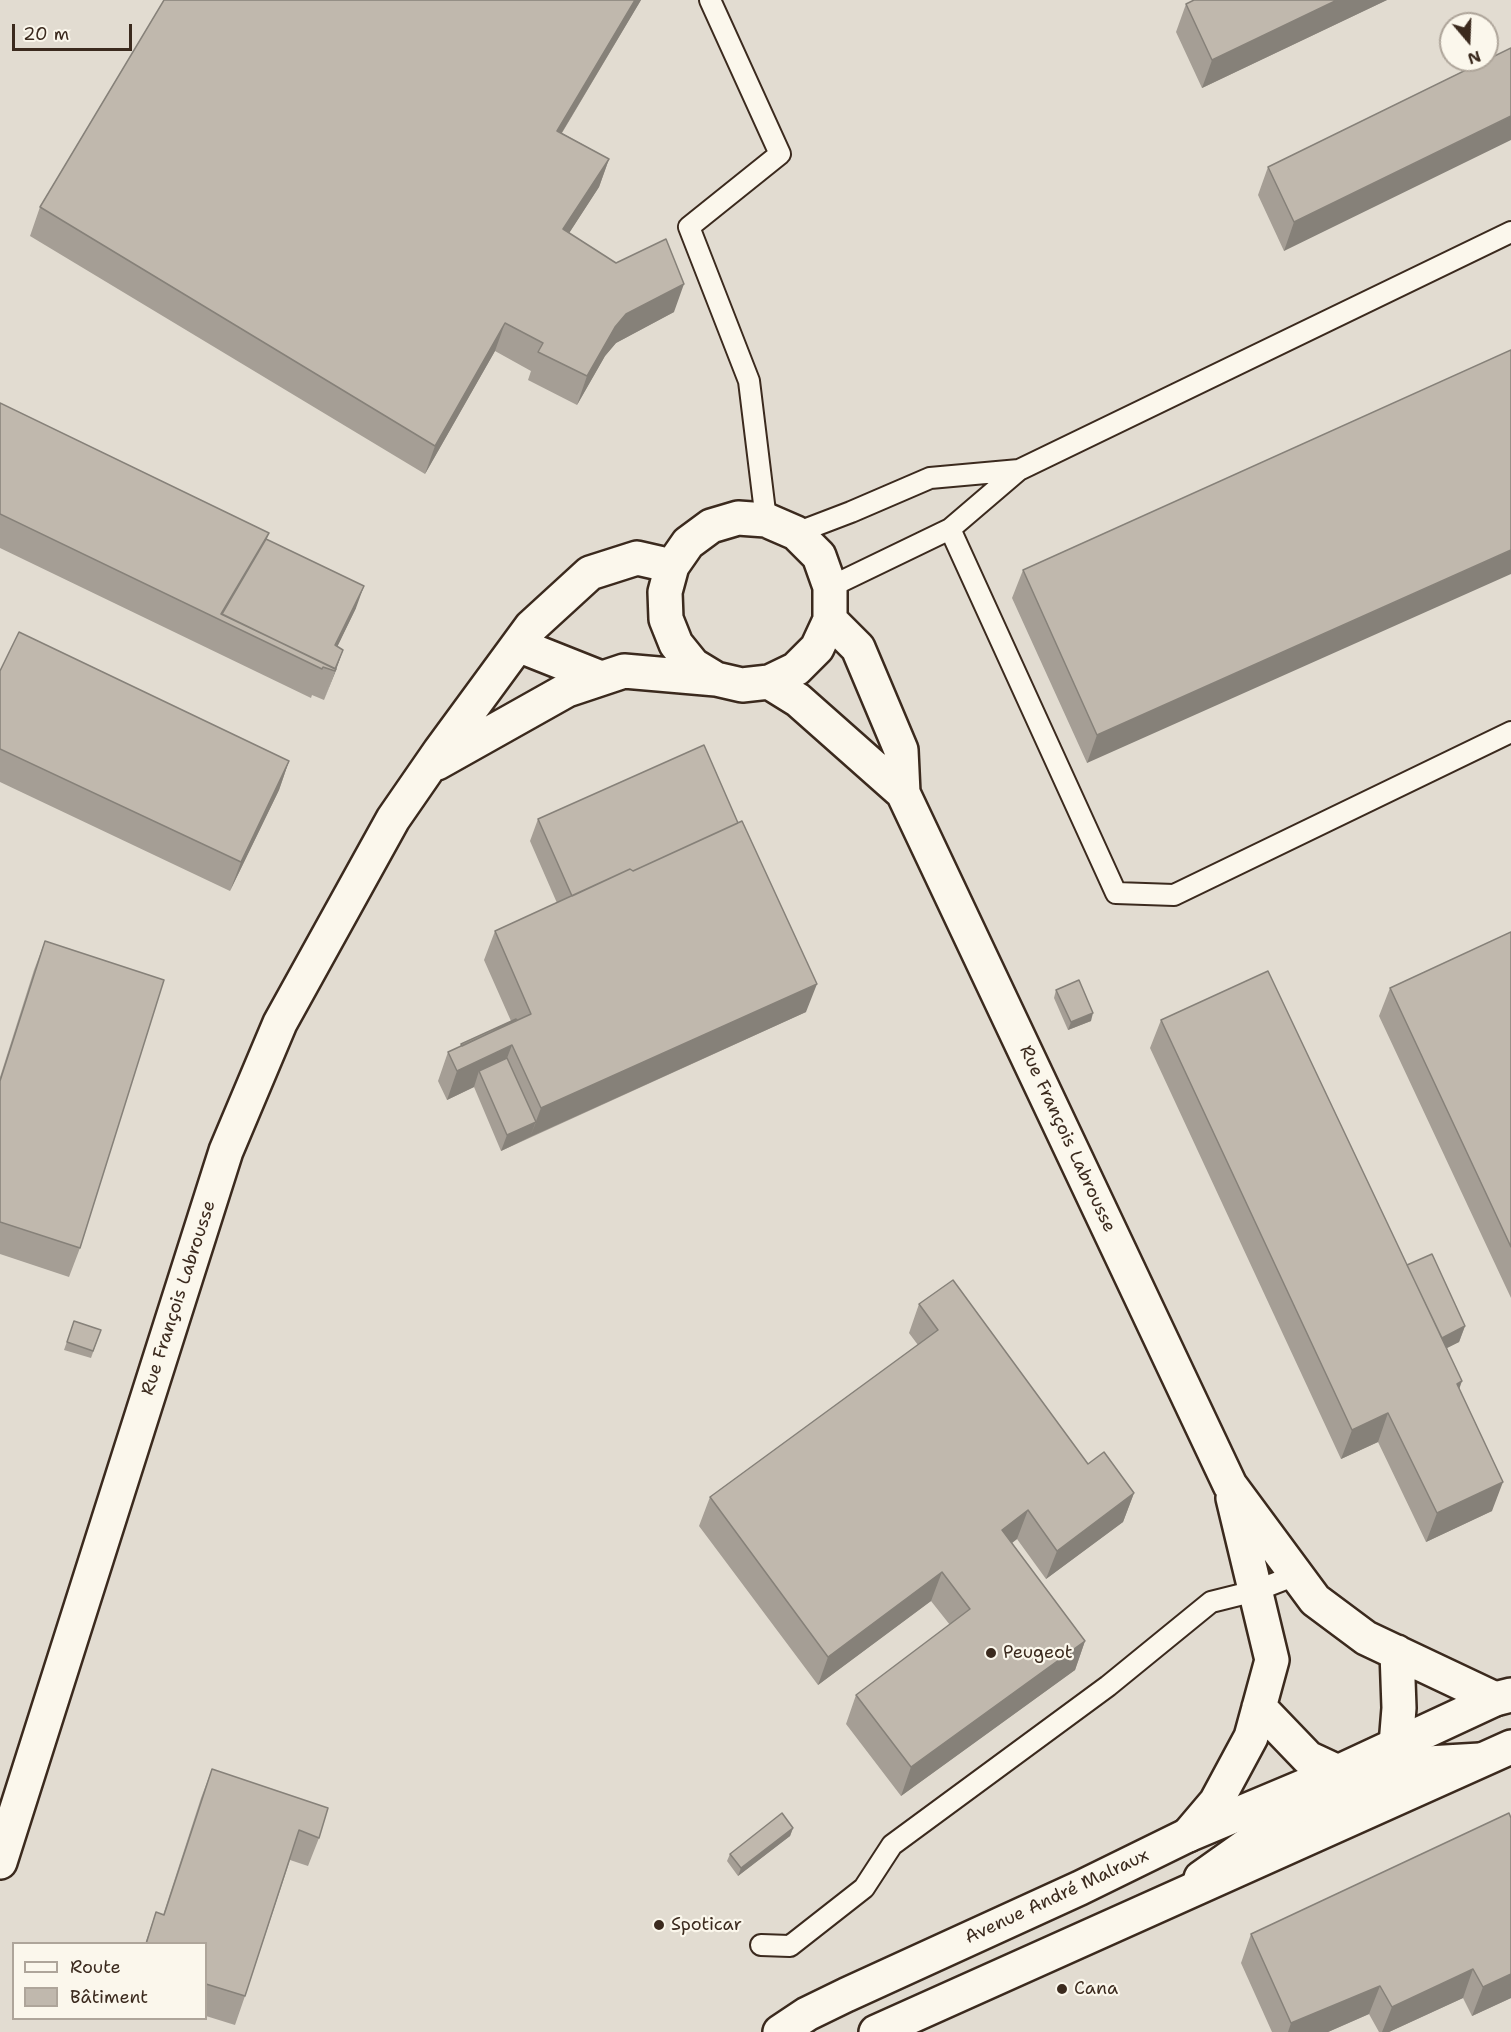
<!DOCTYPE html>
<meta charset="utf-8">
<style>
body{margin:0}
#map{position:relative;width:1511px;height:2032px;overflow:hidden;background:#f0ebe0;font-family:"Shantell Sans",sans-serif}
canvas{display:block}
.legend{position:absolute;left:12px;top:1942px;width:195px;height:78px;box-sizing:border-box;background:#fbf7ec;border:2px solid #aea59a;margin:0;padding:8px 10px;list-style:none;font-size:18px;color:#3b2a1e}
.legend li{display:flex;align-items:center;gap:12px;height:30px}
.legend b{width:30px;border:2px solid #aea59a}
.north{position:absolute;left:1439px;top:12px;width:60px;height:60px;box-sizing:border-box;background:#fbf7ec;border:2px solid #aea59a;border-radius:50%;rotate:161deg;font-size:16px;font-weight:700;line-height:24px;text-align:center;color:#3b2a1e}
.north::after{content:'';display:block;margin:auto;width:21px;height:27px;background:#3b2a1e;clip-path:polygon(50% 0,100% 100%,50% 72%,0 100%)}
.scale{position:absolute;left:12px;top:24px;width:120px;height:27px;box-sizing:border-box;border:3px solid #3b2a1e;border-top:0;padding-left:8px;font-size:18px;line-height:21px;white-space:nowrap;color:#3b2a1e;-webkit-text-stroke:4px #fbf7ec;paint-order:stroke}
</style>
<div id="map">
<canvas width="1511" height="2032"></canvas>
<ul class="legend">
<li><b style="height:8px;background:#fbf7ec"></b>Route</li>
<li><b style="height:16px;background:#c0b8ad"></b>Bâtiment</li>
</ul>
<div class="north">N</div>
<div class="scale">20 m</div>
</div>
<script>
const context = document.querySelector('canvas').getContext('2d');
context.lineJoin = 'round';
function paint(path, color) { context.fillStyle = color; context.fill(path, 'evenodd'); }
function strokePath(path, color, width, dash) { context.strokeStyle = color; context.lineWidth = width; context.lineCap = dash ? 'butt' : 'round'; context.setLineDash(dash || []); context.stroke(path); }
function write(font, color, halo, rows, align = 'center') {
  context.font = font + ' "Shantell Sans",sans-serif'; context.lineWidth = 4.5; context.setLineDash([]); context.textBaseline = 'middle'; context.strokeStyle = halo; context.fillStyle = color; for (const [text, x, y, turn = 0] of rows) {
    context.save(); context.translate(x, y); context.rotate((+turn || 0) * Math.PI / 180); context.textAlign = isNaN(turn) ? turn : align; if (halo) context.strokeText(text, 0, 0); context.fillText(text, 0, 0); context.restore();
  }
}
paint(new Path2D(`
 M0,0H1511V2032H0ZM1451,24H1487V60H1451ZM14,1944H206V2018H14Z`), '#e2dcd1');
const lane = new Path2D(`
 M710,0L780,154L689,227L749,381L766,520
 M1019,470L1511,232
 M950,529L1116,893L1174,895L1511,732
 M796,533L851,512L930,478L1019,470L950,529L830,587
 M761,1945L790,1946L864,1888L892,1845L1108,1686L1211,1602L1255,1591L1296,1575`);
const street = new Path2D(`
 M830,620L858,648L901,750L903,793
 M518,645L601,678
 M769,682L798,700L903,793L1230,1485L1315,1600L1366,1638L1495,1699
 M437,763L567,690L624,671L716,679L742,685L769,682L796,669L817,648L830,620V587L819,556L796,533L766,520L738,518L711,526L688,543L672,566L665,592L666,619L676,644L693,665L716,679
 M1259,1707L1308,1758L1338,1772L1360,1778
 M1385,1770L1396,1745L1399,1708L1397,1652
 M1188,1835L1216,1802L1251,1737L1272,1660L1233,1498
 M0,1862L226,1151L280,1023L393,819L440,751L531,627L590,573L637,558L672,566
 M1201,1878L1263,1834L1379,1782L1428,1763L1480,1760`);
const secondary = new Path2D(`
 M780,2032L807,2014L846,1995L1080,1888L1188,1835L1338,1772L1495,1699L1511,1695
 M876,2032L1511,1747`);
strokePath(lane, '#3b2a1e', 24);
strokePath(street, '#3b2a1e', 38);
strokePath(secondary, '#3b2a1e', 38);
strokePath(lane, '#fbf7ec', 20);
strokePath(street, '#fbf7ec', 33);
strokePath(secondary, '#fbf7ec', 33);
paint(new Path2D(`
 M164,0H641L562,133L609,159L599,187L569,233L674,312L616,343L605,356L577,405L528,380L531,371L495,351L425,474L30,236L40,207Z
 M1194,0H1387L1202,88L1176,32L1186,4Z
 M1486,60L1284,251L1258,195L1268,167Z
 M1511,350L1087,763L1012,598L1023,570Z
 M0,403L269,533L266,539L356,608L337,647L343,650L324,700L312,695L311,698L0,548Z
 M0,671L289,761L279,790L230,891L0,782Z
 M538,819L806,1012L501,1151L474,1087L447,1100L438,1081L448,1052L460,1047L461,1044L511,1021L484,960L495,931L557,903L530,841Z
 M1511,932V1298L1379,1016L1390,988Z
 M45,941L80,1248L69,1277L0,1254V1077L34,970Z
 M1056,990L1091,1021L1068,1030L1054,998Z
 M1161,1020L1407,1265L1465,1326L1459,1342L1447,1348L1459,1389L1492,1511L1426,1542L1378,1442L1341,1459L1150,1048Z
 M919,1304L1088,1464L1134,1493L1123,1522L1046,1579L1017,1539L1012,1543L1085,1641L1075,1670L901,1796L846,1724L856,1695L950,1625L931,1601L818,1685L699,1526L710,1497L918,1345L909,1333Z
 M74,1321L101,1330L91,1358L64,1350Z
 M212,1769L319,1838L308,1866L290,1860L245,1996L235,2025L206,2016V1944H145L156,1912L163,1915L201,1798Z
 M1509,1813L1511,1998L1472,2016L1463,1998L1389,2032H1379L1369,2014L1328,2032H1272L1241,1963L1251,1934Z
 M793,1828L790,1836L738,1876L727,1861L730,1854Z`), '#a59e95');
paint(new Path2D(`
 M635,0H641L546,159L557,131Z
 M1337,0H1387L1202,88L1212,60Z
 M1511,116V140L1284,251L1294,222Z
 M609,159L599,187L553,258L563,229Z
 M684,284L674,312L616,343L605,356L577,405L587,376L615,327L626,314Z
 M505,323L495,351L425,474L435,446Z
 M269,533L258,562L223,621L221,614Z
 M1511,550V574L1087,763L1097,735Z
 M364,586L356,608L327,668L335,645Z
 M343,650L335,673L324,700L335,671H334Z
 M289,761L279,790L230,891L241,862Z
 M817,984L806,1012L530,1137L541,1108Z
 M1093,1013L1091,1021L1068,1030L1071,1022Z
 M512,1045L501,1074L479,1071L474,1087L447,1100L457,1071Z
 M536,1122L530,1137L501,1151L507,1135Z
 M1465,1326L1459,1342L1427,1358L1433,1342Z
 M1462,1381L1452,1410L1457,1384Z
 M1388,1413L1378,1442L1341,1459L1352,1430Z
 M1503,1482L1492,1511L1426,1542L1437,1513Z
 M1134,1493L1123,1522L1046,1579L1057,1551Z
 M1028,1510L1017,1539L992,1558L1002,1530Z
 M942,1572L931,1601L818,1685L828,1657Z
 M1085,1641L1075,1670L901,1796L911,1767Z
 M793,1828L790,1836L738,1876L741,1868Z
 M1473,1969L1463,1998L1389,2032H1382L1392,2007Z
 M1511,1974V1998L1472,2016L1483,1987Z
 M1380,1986L1369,2014L1328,2032H1288L1291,2023Z`), '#868179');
const building = new Path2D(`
 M164,0H635L557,131L609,159L563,229L616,263L666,239L684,284L626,314L615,327L587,376L538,352L543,343L505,323L435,446L40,207Z
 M1194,0H1337L1212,60L1186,4Z
 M1511,48V116L1294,222L1268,167Z
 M1511,350V550L1097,735L1023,570Z
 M0,403L269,533L221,614L336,669L335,671L323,667L322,669L0,514Z
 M266,539L364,586L335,645L343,650L335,669L222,614Z
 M19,632L289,761L241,862L0,749V671Z
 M704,745L738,823L633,871L630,869L572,896L538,819Z
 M742,821L817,984L541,1108L512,1045L457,1071L448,1052L531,1014L495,931L630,869L633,871Z
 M1511,932V1247L1390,988Z
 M45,941L164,980L80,1248L0,1222V1081Z
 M1268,971L1462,1381L1457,1384L1503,1482L1437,1513L1388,1413L1352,1430L1161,1020Z
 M1079,980L1093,1013L1071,1022L1056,990Z
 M516,1019L517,1020L462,1046L461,1044Z
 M507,1058L536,1122L507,1135L479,1071Z
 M1432,1254L1465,1326L1442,1338L1407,1265Z
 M953,1280L1088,1464L1104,1452L1134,1493L1057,1551L1028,1510L1002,1530L1085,1641L911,1767L856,1695L970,1609L942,1572L828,1657L710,1497L938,1330L919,1304Z
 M74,1321L101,1330L93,1351L67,1342Z
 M212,1769L328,1808L319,1838L299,1830L245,1996L206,1984V1944H146L156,1912L164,1915Z
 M782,1813L793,1828L741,1868L730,1854Z
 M1509,1813L1511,1818V1974L1483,1987L1473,1969L1392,2007L1380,1986L1291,2023L1251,1934Z`);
paint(building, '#c0b8ad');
strokePath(building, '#868179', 1.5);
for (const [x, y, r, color] of [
 [991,1653,6,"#3b2a1e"],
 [659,1925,6,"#3b2a1e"],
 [1062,1989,6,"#3b2a1e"]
]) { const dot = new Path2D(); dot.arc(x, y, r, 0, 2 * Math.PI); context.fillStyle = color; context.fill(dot); strokePath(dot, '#fbf7ec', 2); }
write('18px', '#3b2a1e', '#fbf7ec', [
 ["Rue François Labrousse",1067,1139,65],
 ["Rue François Labrousse",179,1298,-72],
 ["Avenue André Malraux",1057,1897,-25]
]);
write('18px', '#3b2a1e', '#fbf7ec', [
 ["Peugeot",1003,1653],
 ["Spoticar",671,1925],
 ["Cana",1074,1989]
], 'left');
</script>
